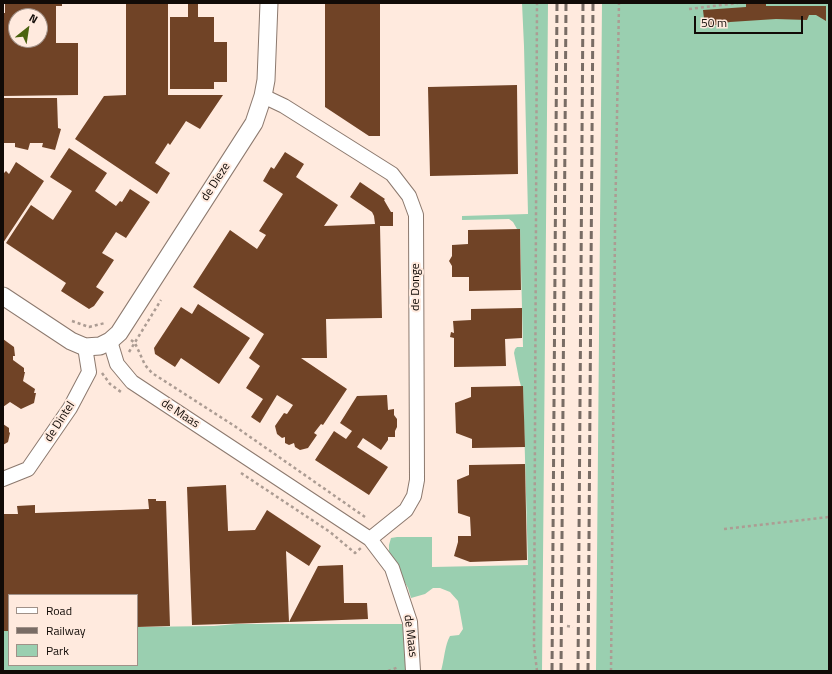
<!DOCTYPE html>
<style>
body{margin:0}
#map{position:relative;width:832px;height:674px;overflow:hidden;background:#ffeade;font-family:"Titillium Web",sans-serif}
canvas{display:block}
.frame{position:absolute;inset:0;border:4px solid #110b07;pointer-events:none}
.legend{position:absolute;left:8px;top:594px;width:130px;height:72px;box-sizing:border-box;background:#ffeade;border:1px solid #a09188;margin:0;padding:5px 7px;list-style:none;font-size:12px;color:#110b07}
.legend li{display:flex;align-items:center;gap:8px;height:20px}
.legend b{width:20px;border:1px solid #a09188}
.north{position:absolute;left:8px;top:8px;width:40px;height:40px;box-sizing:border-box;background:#ffeade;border:1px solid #a09188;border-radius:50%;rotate:30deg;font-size:11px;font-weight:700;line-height:16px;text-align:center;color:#110b07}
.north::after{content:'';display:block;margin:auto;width:14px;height:18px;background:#4b6310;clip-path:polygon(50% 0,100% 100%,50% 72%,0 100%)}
.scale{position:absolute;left:694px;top:16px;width:109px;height:18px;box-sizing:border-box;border:2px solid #110b07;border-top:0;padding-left:5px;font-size:12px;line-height:14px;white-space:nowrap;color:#110b07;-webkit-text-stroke:3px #ffeade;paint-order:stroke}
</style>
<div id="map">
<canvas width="832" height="674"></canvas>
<div class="frame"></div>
<ul class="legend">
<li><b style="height:5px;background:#fff"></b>Road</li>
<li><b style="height:5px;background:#796c65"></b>Railway</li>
<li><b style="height:11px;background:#9acfb0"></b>Park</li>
</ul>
<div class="north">N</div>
<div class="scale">50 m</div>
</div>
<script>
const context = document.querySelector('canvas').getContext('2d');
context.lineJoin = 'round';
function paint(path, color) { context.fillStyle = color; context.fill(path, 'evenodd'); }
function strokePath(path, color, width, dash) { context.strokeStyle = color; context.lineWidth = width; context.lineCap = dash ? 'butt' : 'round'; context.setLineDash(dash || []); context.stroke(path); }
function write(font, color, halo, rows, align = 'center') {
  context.font = font + ' "Titillium Web",sans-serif'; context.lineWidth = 4; context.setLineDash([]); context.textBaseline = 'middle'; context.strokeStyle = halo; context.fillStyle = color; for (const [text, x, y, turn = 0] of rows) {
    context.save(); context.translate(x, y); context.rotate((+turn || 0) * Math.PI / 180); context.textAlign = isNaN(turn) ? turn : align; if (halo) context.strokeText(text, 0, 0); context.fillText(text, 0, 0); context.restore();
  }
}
paint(new Path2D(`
 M522,3H548L542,671H441C444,661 445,644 450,636L459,635L463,629L458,601L450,592L440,588H433L425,594L411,598L408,588L389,555V545L391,538L397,537H432V567L528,565L523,387L521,386L519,379L514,353L515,349L517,347H523L520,229H517L513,222L509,219L462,220V216L528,214L524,46Z
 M602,3H829V671H596Z
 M236,624H402L407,644L408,671H3V631H9V665H137V627L214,626Z`), '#9acfb0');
paint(new Path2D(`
 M5,3H62V6H56V43H78V95L3,96V13H5ZM16,16H40V40H16Z
 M126,3H168V95H223L200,129L186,121L170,145L168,143L155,163L170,173L157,194L75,139L104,96L126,95Z
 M188,3H198V17H214V42H227V82H214V89H170V17H188Z
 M325,3H380V136H369L325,107Z
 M746,3H766V6H826V21L816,15H809L807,20L776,19L730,22L705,27L703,10L746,7Z
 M517,85L518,174L430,176L428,87Z
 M3,98H57L58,128L61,129L55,150L42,147L43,143H30L28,150L15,147V143H3Z
 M69,148L107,173L95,191L116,206L120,201L122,202L130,189L150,202L126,238L116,232L102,253L114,260L96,287L104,292L94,306L89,309L61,291L66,283L6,243L31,205L53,220L72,191L50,177Z
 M285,152L304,164L296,177L338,205L324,226L375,224L374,216L372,212L350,197L360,182L385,199L384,200L391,212H393V226H380L382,318L326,319L327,358H301L347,389L323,425L321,424L314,433L317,435L308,448L300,450L295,447L294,443L289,445L285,443V437L282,438L277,434L275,426L284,413L287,414L293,405L277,395L260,423L251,417L263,399L246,388L260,366L249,358L264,334L193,287L230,230L257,249L266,235L259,231L283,194L263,181L271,167L274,169Z
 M16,162L44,181L3,243V174L6,171L9,174Z
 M520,229L521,290L469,291V277H452V266L449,261L452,256V245L468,244V230Z
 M198,304L250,338L219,384L181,358L175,367L155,354L154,348L181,307L192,314Z
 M522,308V338L505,339L506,366L454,367V338L450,337L451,332L454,333L453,321L471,320V309Z
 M3,339L14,347L15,356H13V360L24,368V372H25L23,381L35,389L34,393H36L34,403L21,409L10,402L3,407Z
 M523,386L525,447L472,448V439L456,433L455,403L471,397V387Z
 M387,395L388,410L394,409V415L397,419V427L395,431V437H388V440L381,450L363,438L357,447L388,467L369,495L315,460L334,431L346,439L352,431L340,423L357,396Z
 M3,424L9,428V432L10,433L8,442L3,445Z
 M525,464L527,560L470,562L454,556L458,542V536H471L470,517L458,513L457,480L469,475V465Z
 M226,485L228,531L255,530L267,510L321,546L309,566L286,551L289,622L192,625L187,487Z
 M148,499H156V501H166L170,626L137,627V595H9V631H3V514H18L17,506L35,505V513L149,509Z
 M343,565L344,603H367L368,619L289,622L318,566Z`), '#704326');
const minor = new Path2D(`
 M263,96L284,106L392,174L409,196L416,215L417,480L414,496L406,510L370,539
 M110,341L117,364L132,382L370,539L392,568L410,622L413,671
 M3,479L28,469L70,408L89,372L85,347`);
const tertiary = new Path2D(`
 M3,296L71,341L85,347L100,346L110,341L119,333L254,123L263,96L266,80L269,3`);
strokePath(minor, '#8c796e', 16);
strokePath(tertiary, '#8c796e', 19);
strokePath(new Path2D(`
 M689,9L738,3
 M72,321L89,327L105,323
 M131,340L135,343L145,365L152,373L233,425L365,517
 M129,352L161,300
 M102,373L110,384L121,392
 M241,473L330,532L355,553L361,548
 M724,529L829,517
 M567,626L573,627
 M388,671L399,667
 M537,671L534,646L537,3
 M611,671L615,229L619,3`), '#ac9c93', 2.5, [3, 3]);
strokePath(minor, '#fff', 14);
strokePath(tertiary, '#fff', 17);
strokePath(new Path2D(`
 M552,671L557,3
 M561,671L566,3
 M578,671L583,3
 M588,671L593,3`), '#796c65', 3, [8, 4]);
write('12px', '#110b07', '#ffeade', [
 ["de Dieze",216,182,-57],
 ["de Donge",416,287,-90],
 ["de Maas",180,414,33],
 ["de Dintel",60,422,-57],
 ["de Maas",410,636,83]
]);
</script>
